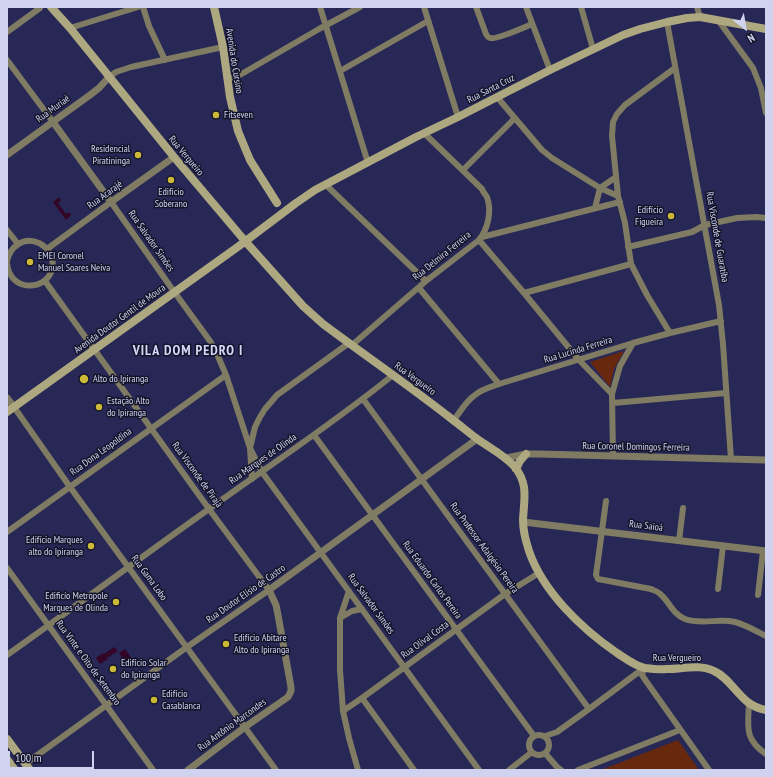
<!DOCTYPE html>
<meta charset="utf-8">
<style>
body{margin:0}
#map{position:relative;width:773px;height:777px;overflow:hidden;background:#282856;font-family:"PT Sans Narrow",sans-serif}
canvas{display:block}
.frame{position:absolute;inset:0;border:8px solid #d0d3f0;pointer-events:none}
.north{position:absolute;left:725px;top:8px;width:40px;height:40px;-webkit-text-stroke:3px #141429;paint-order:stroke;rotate:149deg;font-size:11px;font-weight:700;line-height:16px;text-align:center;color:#d0d3f0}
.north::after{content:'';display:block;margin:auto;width:14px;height:18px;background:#d0d3f0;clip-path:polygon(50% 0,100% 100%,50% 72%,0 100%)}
.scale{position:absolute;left:8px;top:751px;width:86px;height:18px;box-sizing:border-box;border:2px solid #d0d3f0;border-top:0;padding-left:5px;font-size:12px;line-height:14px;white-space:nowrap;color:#d0d3f0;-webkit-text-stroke:3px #141429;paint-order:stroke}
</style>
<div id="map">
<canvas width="773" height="777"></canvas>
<div class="frame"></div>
<div class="north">N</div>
<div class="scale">100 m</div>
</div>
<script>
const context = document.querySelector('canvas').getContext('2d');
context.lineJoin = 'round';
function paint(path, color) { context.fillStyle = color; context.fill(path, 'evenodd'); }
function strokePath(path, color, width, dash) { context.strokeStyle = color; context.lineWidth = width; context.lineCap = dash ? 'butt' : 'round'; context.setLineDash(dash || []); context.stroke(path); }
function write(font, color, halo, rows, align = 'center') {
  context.font = font + ' "PT Sans Narrow",sans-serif'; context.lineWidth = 3; context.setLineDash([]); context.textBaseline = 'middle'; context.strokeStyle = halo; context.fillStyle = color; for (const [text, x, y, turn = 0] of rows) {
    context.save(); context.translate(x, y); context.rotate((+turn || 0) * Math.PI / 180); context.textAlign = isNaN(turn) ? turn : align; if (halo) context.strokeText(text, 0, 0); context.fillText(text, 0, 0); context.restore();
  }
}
paint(new Path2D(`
 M624,351L614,369L610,387L590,362Z
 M678,740L699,770H601Z`), '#68280e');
paint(new Path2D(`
 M59,197L61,201L58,203L66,214L69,212L71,215L66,220L53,202Z
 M114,647L118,651L107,658L108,659L100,664L96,658L103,653L104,654Z
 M125,649L135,663L131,667L128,663H127L119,653Z`), '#330527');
strokePath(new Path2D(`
 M143,7L149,26L165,60
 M320,7L368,163
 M424,7L458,117
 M476,7L486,34C487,36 487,37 490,38C496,40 525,27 532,24
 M526,7L550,70
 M581,7L593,49
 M697,7L700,17
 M718,20L753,68L761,88L766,113
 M667,22L719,305L723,344L731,459
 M70,28L138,7
 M7,32L40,8
 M7,60L53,122
 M340,71L428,21
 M109,77L116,72L131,67L223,47
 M228,79L238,76L245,72L319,29L360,7
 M497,97L542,150L552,158L600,188L618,196
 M463,170L515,118
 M326,185L426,281
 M595,208L600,188L616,177
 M7,230L18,244
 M482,237L620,202
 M479,240L524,293L579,360L612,394
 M628,247L692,232L705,225L737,218L756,217L766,218
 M47,249L111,202L170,286L210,341L217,354L226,375L250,448L262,472L479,770
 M7,261C10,247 23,236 39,243C45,246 50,251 52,258C59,289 10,298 7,263
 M419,288L499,384
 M524,293L631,264
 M670,333L647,295L631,264L625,223L618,196L612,136L613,122L617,114L625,105L675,68
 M352,345L426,281L479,240C488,229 492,211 487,197C485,194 483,192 482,189L424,133
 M363,399L589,709
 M613,403L726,393
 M14,407L70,487L276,770
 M454,420C460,412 466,401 475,395C482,389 491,387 499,384L633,343L670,333L721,321
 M314,435L534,736
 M613,456L612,394L620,366L633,343
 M252,479L250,448L255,427L260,417L265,409L277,395L349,343
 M606,501L596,575L598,579L651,589C653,590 657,591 659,593C669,600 671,613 685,619C701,625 719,618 735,622C746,625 756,631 766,636
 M7,532L226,375
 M679,541L683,508
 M7,568L153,770
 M718,589L723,546
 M349,591L340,618V670L343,711L349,738L358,770
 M758,595L763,551
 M340,618L352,611L362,609
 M7,655C75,607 141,557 209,509C270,465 334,423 393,375
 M644,668L642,675L646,681L709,770
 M362,698L414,770
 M749,703C748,727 744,739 766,754
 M343,711L362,698L505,594L539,573
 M529 745a10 10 0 1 1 20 0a10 10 0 1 1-20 0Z
 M545,736L557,732L589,709L644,668
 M545,753L557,767L561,770
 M25,764L187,647L269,590L209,509L45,281
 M509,770L532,752
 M578,770L680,730`), '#807c64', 6);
strokePath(new Path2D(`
 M53,122L111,202L174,157
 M7,155L90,95L99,88L109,77
 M7,398L14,407
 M506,458L526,454H539L766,460
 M523,522L766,551
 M188,770L245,727L288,697L291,691V687L278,615L276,605L269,590L477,439`), '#807c64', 7);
strokePath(new Path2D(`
 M51,7L70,28L174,157L245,241L303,306L323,324C366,356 411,387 453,420C461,426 468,432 476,438C488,447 503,454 514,466C529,484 524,499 523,520C523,530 526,542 529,551C543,592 582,629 617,653C625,658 635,666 645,668C652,669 660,670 667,669C682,669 700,664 714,671C734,680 740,706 766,710
 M214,7L223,47L230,97L238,131L250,160L277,203
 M7,412L239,246L296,203L315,190L416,137L458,117L550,70L623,35L640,29L667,22L687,18L700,17L766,29
 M516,469L520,461L526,454
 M7,739L30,770
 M7,759L15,770`), '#ada880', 8);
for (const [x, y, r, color] of [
 [216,115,4,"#ccb938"],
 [138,155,4,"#ccb938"],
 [171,180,4,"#ccb938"],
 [671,216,4,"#ccb938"],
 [30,262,4,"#ccb938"],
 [84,379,5,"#ccb938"],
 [99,407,4,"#ccb938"],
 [91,546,4,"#ccb938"],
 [116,602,4,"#ccb938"],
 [226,644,4,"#ccb938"],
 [113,669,4,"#ccb938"],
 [154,700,4,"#ccb938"]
]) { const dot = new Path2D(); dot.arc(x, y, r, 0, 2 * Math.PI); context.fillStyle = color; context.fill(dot); strokePath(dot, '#141429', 1.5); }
write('10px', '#d0d3f0', '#141429', [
 ["Avenida do Cursino",234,61,81],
 ["Rua Santa Cruz",491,89,-27],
 ["Rua Muriaé",53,109,-36],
 ["Rua Vergueiro",186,156,50],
 ["Rua Acarajé",105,195,-36],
 ["Rua Visconde de Guaratiba",717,237,80],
 ["Rua Salvador Simões",151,241,55],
 ["Rua Delmira Ferreira",442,256,-39],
 ["Avenida Doutor Gentil de Moura",120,319,-36],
 ["Rua Lucinda Ferreira",578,350,-17],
 ["Rua Vergueiro",415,379,36],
 ["Rua Coronel Domingos Ferreira",636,447,1],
 ["Rua Dona Leopoldina",101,452,-36],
 ["Rua Marques de Olinda",263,459,-35],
 ["Rua Visconde de Pirajá",197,475,54],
 ["Rua Saioá",646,526,7],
 ["Rua Professor Adalgésio Pereira",484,548,54],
 ["Rua Gama Lobo",149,578,54],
 ["Rua Eduardo Carlos Pereira",432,580,54],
 ["Rua Doutor Elísio de Castro",246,594,-35],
 ["Rua Salvador Simões",371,604,54],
 ["Rua Olival Costa",425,640,-36],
 ["Rua Vergueiro",677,658],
 ["Rua Vinte e Oito de Setembro",88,663,54],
 ["Rua Antônio Marcondes",232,725,-36]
]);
write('10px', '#d0d3f0', '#141429', [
 ["Fitseven",224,115],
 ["Residencial",130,149,"right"],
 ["Piratininga",130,161,"right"],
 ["Edifício",171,192,"center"],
 ["Soberano",171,204,"center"],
 ["Edifício",663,210,"right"],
 ["Figueira",663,222,"right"],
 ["EMEI Coronel",38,256],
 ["Manuel Soares Neiva",38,268],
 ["Alto do Ipiranga",93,379],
 ["Estação Alto",107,401],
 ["do Ipiranga",107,413],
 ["Edifício Marques",83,540,"right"],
 ["alto do Ipiranga",83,552,"right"],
 ["Edificío Metropole",108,596,"right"],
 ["Marques de Olinda",108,608,"right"],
 ["Edifício Abitare",234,638],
 ["Alto do Ipiranga",234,650],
 ["Edifício Solar",121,663],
 ["do Ipiranga",121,675],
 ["Edifício",162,694],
 ["Casablanca",162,706]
], 'left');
context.letterSpacing = '1px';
write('bold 14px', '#d3d7fa', '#141429', [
 ["VILA DOM PEDRO I",188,351]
]);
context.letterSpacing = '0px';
</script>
